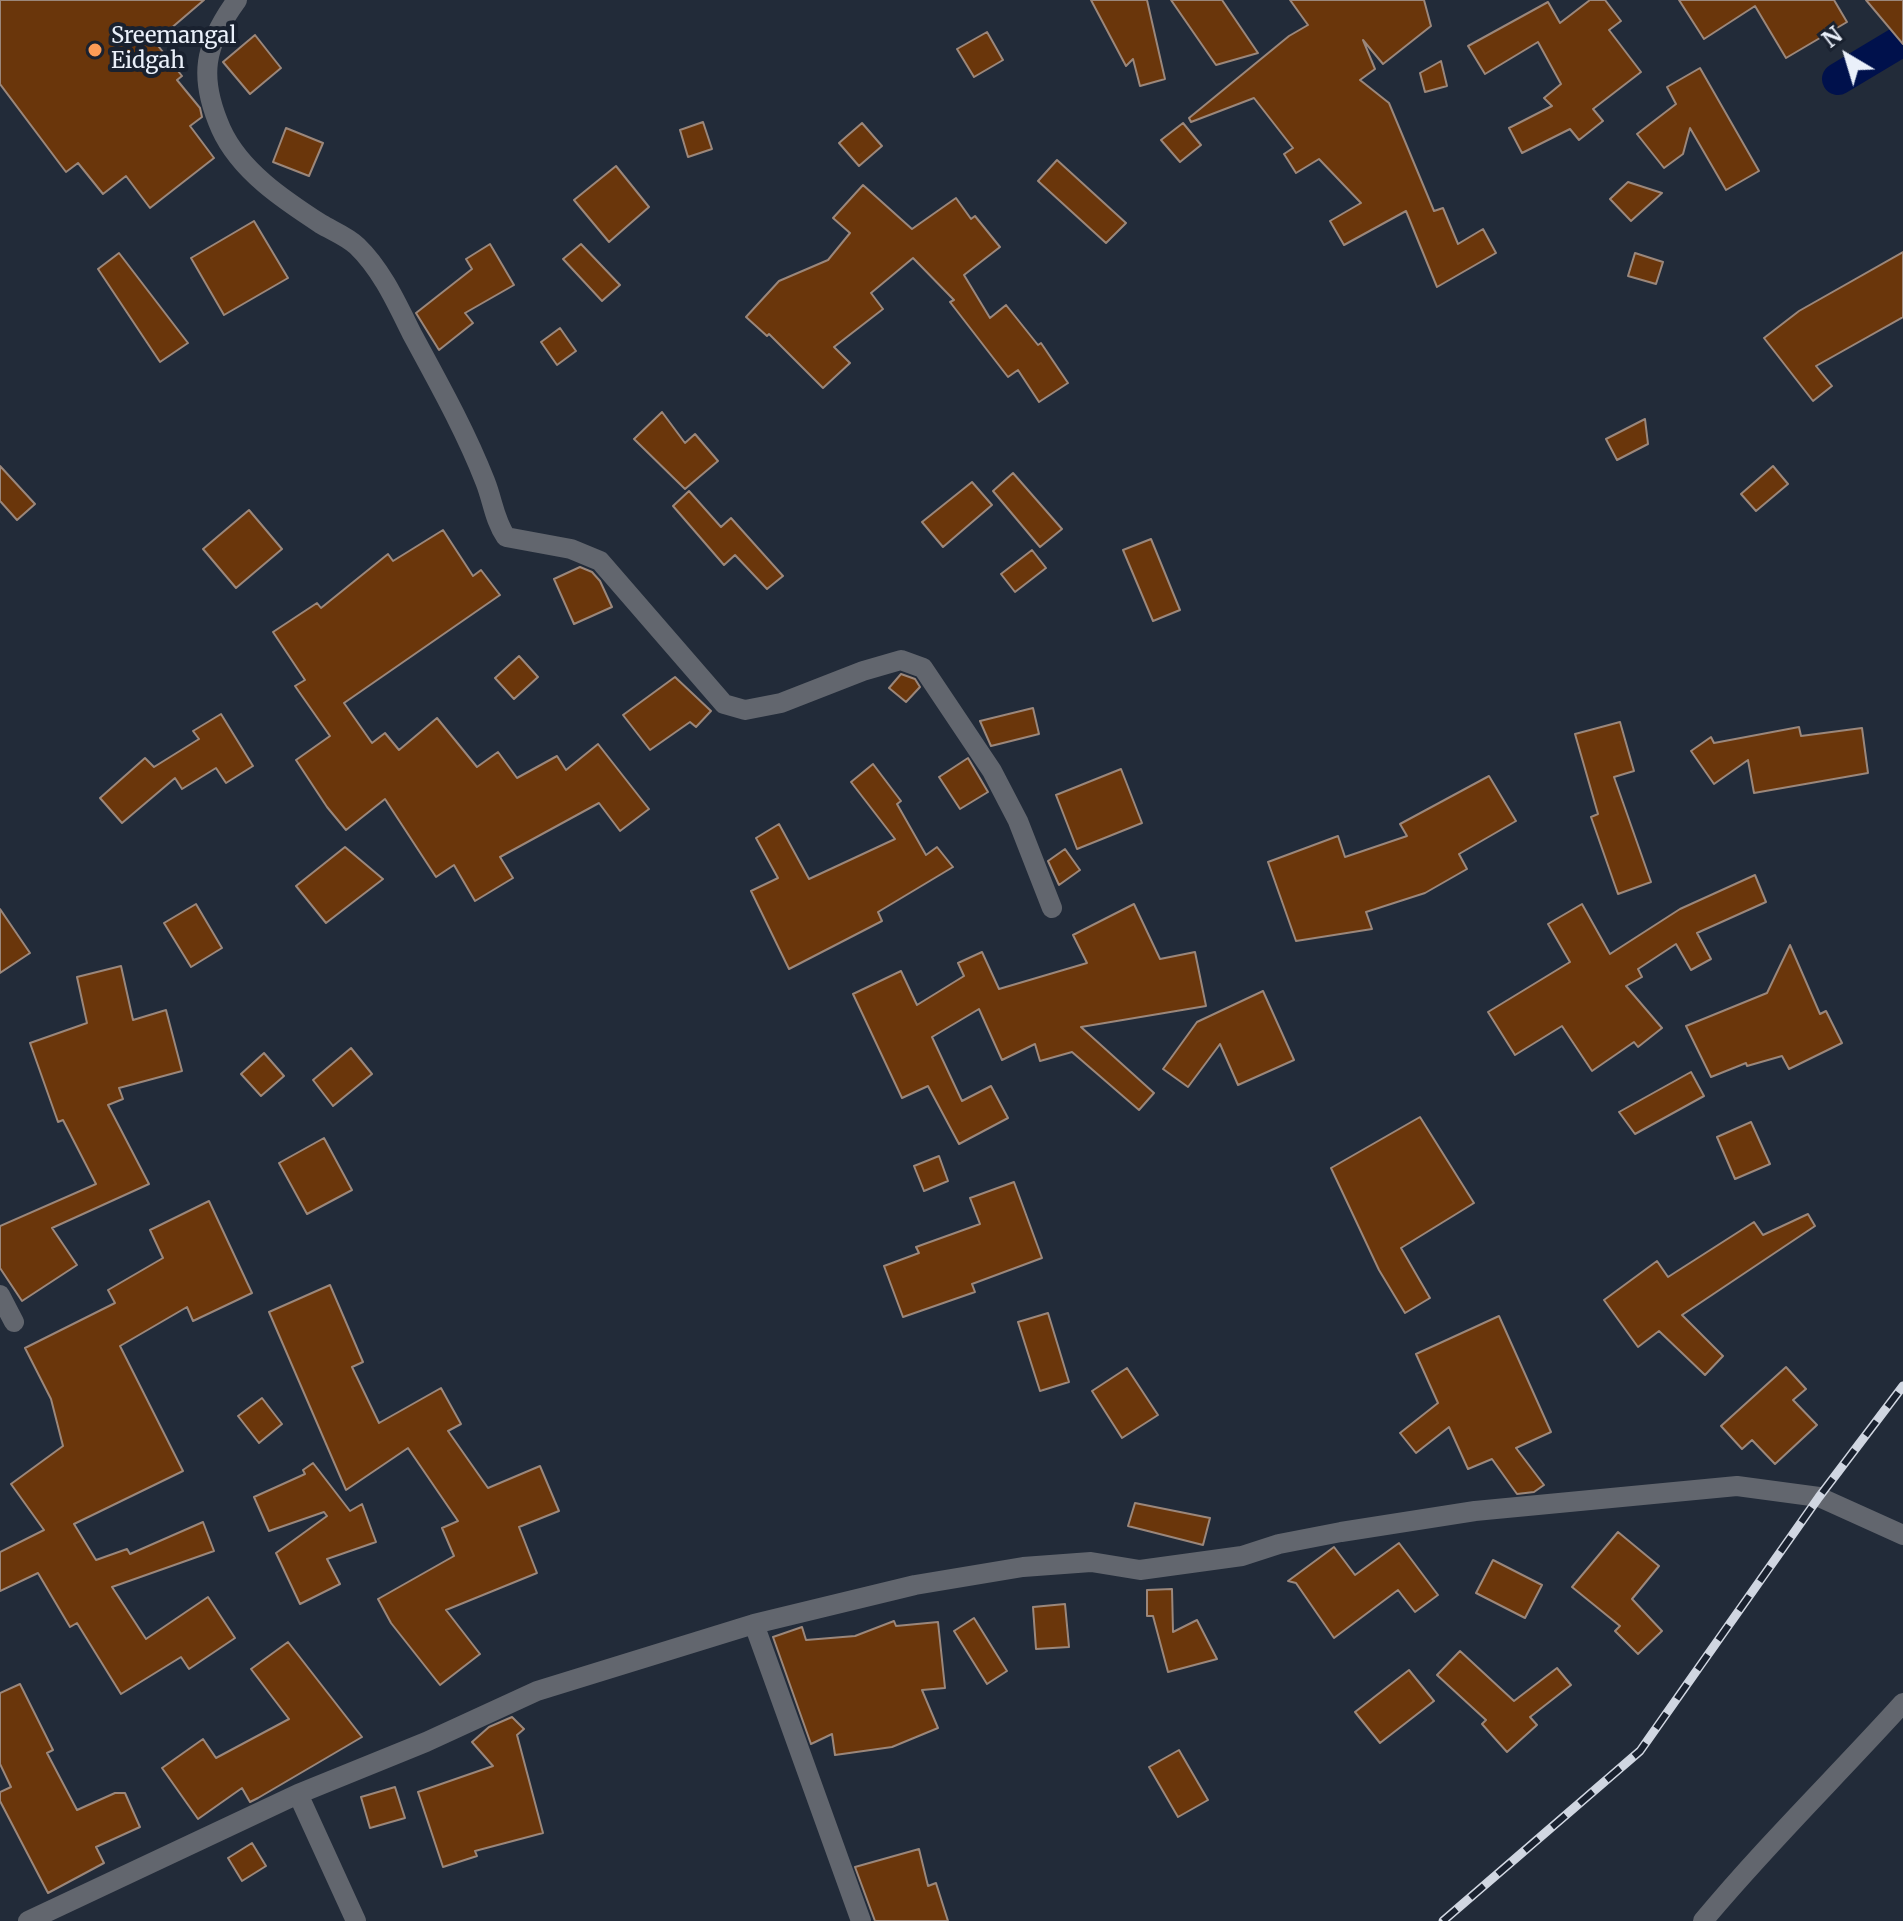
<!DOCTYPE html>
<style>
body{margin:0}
#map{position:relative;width:1903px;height:1921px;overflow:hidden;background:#222b39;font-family:Merriweather,serif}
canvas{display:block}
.north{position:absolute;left:1807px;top:16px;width:80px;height:80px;-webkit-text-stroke:6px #19212f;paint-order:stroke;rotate:322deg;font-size:22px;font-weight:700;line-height:32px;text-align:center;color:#eaf0fa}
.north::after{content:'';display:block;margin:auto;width:28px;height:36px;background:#eaf0fa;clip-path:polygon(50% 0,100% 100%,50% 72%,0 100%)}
</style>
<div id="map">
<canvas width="1903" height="1921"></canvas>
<div class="north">N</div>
</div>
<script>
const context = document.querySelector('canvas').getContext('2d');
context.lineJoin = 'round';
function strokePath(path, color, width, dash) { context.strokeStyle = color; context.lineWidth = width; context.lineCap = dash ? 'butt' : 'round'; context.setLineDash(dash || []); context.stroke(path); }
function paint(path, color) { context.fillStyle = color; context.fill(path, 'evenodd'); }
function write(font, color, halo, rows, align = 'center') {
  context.font = font + ' Merriweather,serif'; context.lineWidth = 8; context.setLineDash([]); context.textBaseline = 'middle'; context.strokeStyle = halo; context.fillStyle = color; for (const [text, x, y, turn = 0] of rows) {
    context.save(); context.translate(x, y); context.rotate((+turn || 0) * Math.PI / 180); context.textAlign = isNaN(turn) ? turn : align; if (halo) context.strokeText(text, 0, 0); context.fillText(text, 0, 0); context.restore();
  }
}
strokePath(new Path2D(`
 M1838,79L1903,40`), '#00114c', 32);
const building = new Path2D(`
 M0,0H204L155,42L182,76L177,80L200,108L202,117L190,126L214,158L150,208L126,176L103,194L78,163L66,172L0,84Z
 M1091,0H1147L1165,79L1140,86L1133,59L1126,66Z
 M1171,0H1222L1258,53L1216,65Z
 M1290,0H1424L1431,26L1383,64L1363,40L1375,69L1360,80L1389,103L1434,211L1443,208L1458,244L1483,229L1496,253L1437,287L1406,211L1344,245L1330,221L1361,203L1319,159L1296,173L1284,154L1293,148L1254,98L1191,122L1189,118L1289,36L1308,25Z
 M1590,0H1605L1621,21L1609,30L1641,72L1593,109L1603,121L1579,140L1570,129L1522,153L1509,128L1552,106L1544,98L1561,84L1538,42L1485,74L1468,46L1548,2L1560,23Z
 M1679,0H1834L1847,22L1786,58L1755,6L1704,39Z
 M1866,0H1903V44Z
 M987,32L1003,60L974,77L957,49Z
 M255,35L281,68L250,94L223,62Z
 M1441,61L1447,86L1425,92L1420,73Z
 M1700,68L1759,171L1726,190L1690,128L1683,154L1664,168L1637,134L1676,104L1667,87Z
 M703,122L712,149L688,157L680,130Z
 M862,123L882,146L859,166L839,143Z
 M1183,123L1201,145L1180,162L1161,140Z
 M286,128L323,143L309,176L273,162Z
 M1057,160L1126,223L1106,243L1038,181Z
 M616,166L649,207L609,242L574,200Z
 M1628,182L1662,193L1631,221L1610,199Z
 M863,185L912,229L956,198L971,219L975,216L1000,247L964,275L990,318L1006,305L1038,345L1041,343L1068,383L1039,402L1018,370L1008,377L950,302L954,300L913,258L871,293L883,309L834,347L850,363L823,388L769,334L767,336L746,317L779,281L828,260L850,233L833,218Z
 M254,221L288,278L224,315L191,258Z
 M490,244L514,285L465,313L473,323L439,350L416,313L472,269L466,259Z
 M581,244L620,285L602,301L563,259Z
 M1903,252V317L1816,366L1832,386L1813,401L1764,338L1799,311Z
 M119,253L188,343L160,362L98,269Z
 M1635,253L1663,262L1656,284L1628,276Z
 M560,328L576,351L557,365L541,342Z
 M662,412L685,443L695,434L718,461L685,489L634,439Z
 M1645,419L1648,444L1617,460L1606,439Z
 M0,466L35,504L17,520L0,501Z
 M1773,466L1788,484L1756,511L1741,494Z
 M1013,473L1062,529L1040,547L993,491Z
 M972,482L992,505L943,547L922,522Z
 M689,491L721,527L731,518L783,576L767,589L735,555L724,565L673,506Z
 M249,510L282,549L236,588L203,549Z
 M443,530L473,576L481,570L500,595L344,703L372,743L385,733L399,750L437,718L477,767L498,752L517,778L557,756L566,770L598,744L649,809L620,831L599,803L500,857L513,878L475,901L454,865L436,877L385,799L346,830L327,807L296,760L330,736L295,686L305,680L273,632L317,603L321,608L388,554L393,561Z
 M1151,539L1180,610L1153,621L1123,550Z
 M1032,550L1046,568L1015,592L1001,574Z
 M580,567L592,572L600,581L612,607L574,624L554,579Z
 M519,656L538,677L514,699L495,678Z
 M901,674L915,679L920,687L906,702L889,688Z
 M675,677L711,711L696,727L690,722L650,750L623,715Z
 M1033,708L1039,734L991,746L980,721Z
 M221,714L253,766L226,783L216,768L182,789L175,778L122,823L100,798L145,758L154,767L199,739L193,731Z
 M1620,722L1634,771L1614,777L1651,882L1618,894L1591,817L1598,814L1575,734Z
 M1799,727L1801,736L1862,728L1868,773L1754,793L1748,760L1714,784L1691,751L1711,737L1714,743Z
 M968,758L988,792L960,809L939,777Z
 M873,764L901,801L897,804L926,855L937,847L953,867L878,912L882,921L789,969L751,891L778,878L756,838L779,824L809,879L895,839L851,782Z
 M1121,769L1142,823L1077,849L1056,795Z
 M1489,776L1516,821L1459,854L1467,869L1425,893L1366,912L1372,929L1296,941L1268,862L1338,836L1345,857L1407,836L1400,824Z
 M345,847L383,879L326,923L296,886Z
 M1065,849L1080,870L1059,885L1048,861Z
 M1755,875L1766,902L1697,933L1711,959L1691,970L1676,944L1638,969L1642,977L1626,986L1662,1028L1638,1047L1634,1042L1592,1071L1562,1026L1515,1055L1488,1012L1570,962L1548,924L1582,904L1610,954L1680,909Z
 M196,904L222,948L191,967L164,923Z
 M1134,904L1160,959L1195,952L1206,1006L1081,1027L1154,1093L1139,1110L1072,1052L1040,1061L1035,1044L1002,1060L979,1009L932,1037L962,1101L991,1086L1008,1118L959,1144L928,1086L902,1098L853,994L901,971L917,1005L964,976L958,963L982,952L999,989L1087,963L1073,935Z
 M0,909L30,953L0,973Z
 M1790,945L1820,1014L1826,1011L1842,1043L1789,1069L1782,1056L1747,1066L1746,1063L1711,1077L1686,1026L1767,993Z
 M121,966L133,1020L166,1010L182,1071L119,1088L123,1099L108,1105L149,1184L52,1228L77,1265L22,1301L0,1268V1226L96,1184L63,1120L58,1122L30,1043L87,1023L77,977Z
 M1263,991L1294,1060L1238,1085L1220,1044L1188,1087L1163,1069L1197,1022Z
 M351,1048L372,1074L333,1106L313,1080Z
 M264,1053L284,1076L261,1096L241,1074Z
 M1691,1072L1704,1096L1635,1134L1619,1112Z
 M1420,1117L1474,1203L1401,1248L1430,1298L1405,1313L1379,1270L1331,1168Z
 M1751,1122L1770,1164L1735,1179L1717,1137Z
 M324,1138L352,1190L307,1214L279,1163Z
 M939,1156L948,1181L924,1191L914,1166Z
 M1014,1182L1042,1258L972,1284L975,1292L903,1317L884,1266L919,1253L916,1247L980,1224L970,1198Z
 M209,1201L252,1293L193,1321L187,1307L120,1346L183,1471L74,1524L96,1560L127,1549L130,1554L203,1522L214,1551L112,1587L146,1639L208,1597L235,1638L189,1669L181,1657L121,1694L77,1623L70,1627L38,1573L0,1591V1552L44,1530L11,1484L63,1446L51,1399L25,1348L115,1303L108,1290L163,1258L150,1230Z
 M1808,1214L1815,1226L1682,1315L1723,1356L1705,1375L1659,1331L1638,1347L1604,1300L1657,1261L1668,1277L1754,1222L1763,1235Z
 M330,1285L363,1362L352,1367L379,1423L441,1388L461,1424L448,1431L488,1488L540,1466L559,1511L519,1527L537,1573L446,1610L480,1654L440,1685L391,1623L378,1599L454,1556L442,1528L458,1521L408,1448L346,1490L269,1312Z
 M1048,1313L1069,1382L1040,1391L1018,1322Z
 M1499,1316L1551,1432L1516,1448L1544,1485L1534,1492L1517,1494L1492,1459L1468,1469L1449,1427L1416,1453L1400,1433L1438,1403L1416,1354Z
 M1786,1367L1806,1389L1793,1400L1817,1425L1775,1464L1752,1440L1742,1449L1721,1426Z
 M1127,1368L1158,1415L1122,1438L1092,1391Z
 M262,1398L282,1424L259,1443L238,1416Z
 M313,1463L350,1511L362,1504L376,1542L327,1559L340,1584L300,1604L276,1553L327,1516L324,1512L269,1531L254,1497L305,1474L303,1470Z
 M1135,1503L1210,1518L1203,1545L1128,1526Z
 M1618,1532L1659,1566L1632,1599L1662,1631L1638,1654L1615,1631L1620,1626L1572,1587Z
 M1399,1543L1438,1595L1415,1612L1398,1590L1334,1638L1296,1583L1288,1581L1334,1547L1355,1575Z
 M1493,1560L1542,1585L1525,1618L1476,1593Z
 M1172,1589L1173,1632L1197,1620L1217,1659L1168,1672L1153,1616H1147V1590Z
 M1065,1604L1069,1647L1036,1649L1033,1607Z
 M974,1618L1007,1671L987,1684L954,1631Z
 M894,1621L896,1626L938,1622L945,1688L922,1690L938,1728L892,1747L835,1755L832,1734L811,1744L773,1637L802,1627L806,1640L855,1636Z
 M288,1642L362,1737L258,1798L250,1802L242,1788L198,1819L162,1768L203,1739L216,1758L289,1719L251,1669Z
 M1460,1651L1514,1701L1557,1668L1571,1685L1530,1717L1537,1725L1507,1752L1482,1724L1486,1720L1437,1675Z
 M1409,1670L1434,1701L1380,1743L1355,1712Z
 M20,1684L53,1750L47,1753L77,1810L115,1793H125L140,1827L96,1847L104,1863L48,1893L0,1801V1792L11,1787L0,1764V1693Z
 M512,1717L524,1729L517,1735L543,1833L475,1851L477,1856L443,1867L418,1792L493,1766L472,1742L489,1727Z
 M1179,1750L1208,1800L1178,1817L1149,1767Z
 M395,1787L405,1818L370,1828L361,1797Z
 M252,1843L266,1866L242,1881L228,1858Z
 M919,1849L928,1886L936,1883L948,1921H875L855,1867Z`);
paint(building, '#6a360b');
strokePath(building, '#9b877b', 2);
strokePath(new Path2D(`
 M237,0C204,45 198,77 221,129C240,171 284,200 321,224C333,231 348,237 357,246C382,270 397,304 412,334C438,382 465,430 485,481C493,501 494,519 506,537L571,549L600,561L724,704L745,710L781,703L863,671L901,660L923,668L992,771L1018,821L1052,908
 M0,1295L14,1322
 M754,1624L861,1921
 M298,1794L356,1921
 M28,1921L298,1794L426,1742L537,1691L754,1624L915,1585L1023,1567L1091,1562L1140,1570L1242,1556L1279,1544L1341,1532L1475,1511L1737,1486L1819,1497L1903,1535
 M1703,1921C1766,1845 1837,1776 1903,1703`), '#62666e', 20);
const rail = new Path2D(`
 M1443,1921L1640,1751L1819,1497L1903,1386`);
strokePath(rail, '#d0d6e1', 9);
strokePath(rail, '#19212f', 6, [18]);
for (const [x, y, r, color] of [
 [95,50,8,"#fd9c56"]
]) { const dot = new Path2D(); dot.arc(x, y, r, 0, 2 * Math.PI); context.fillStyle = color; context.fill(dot); strokePath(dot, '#19212f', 3); }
write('22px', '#eaf0fa', '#19212f', [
 ["Sreemangal",111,37],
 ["Eidgah",111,62]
], 'left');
</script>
